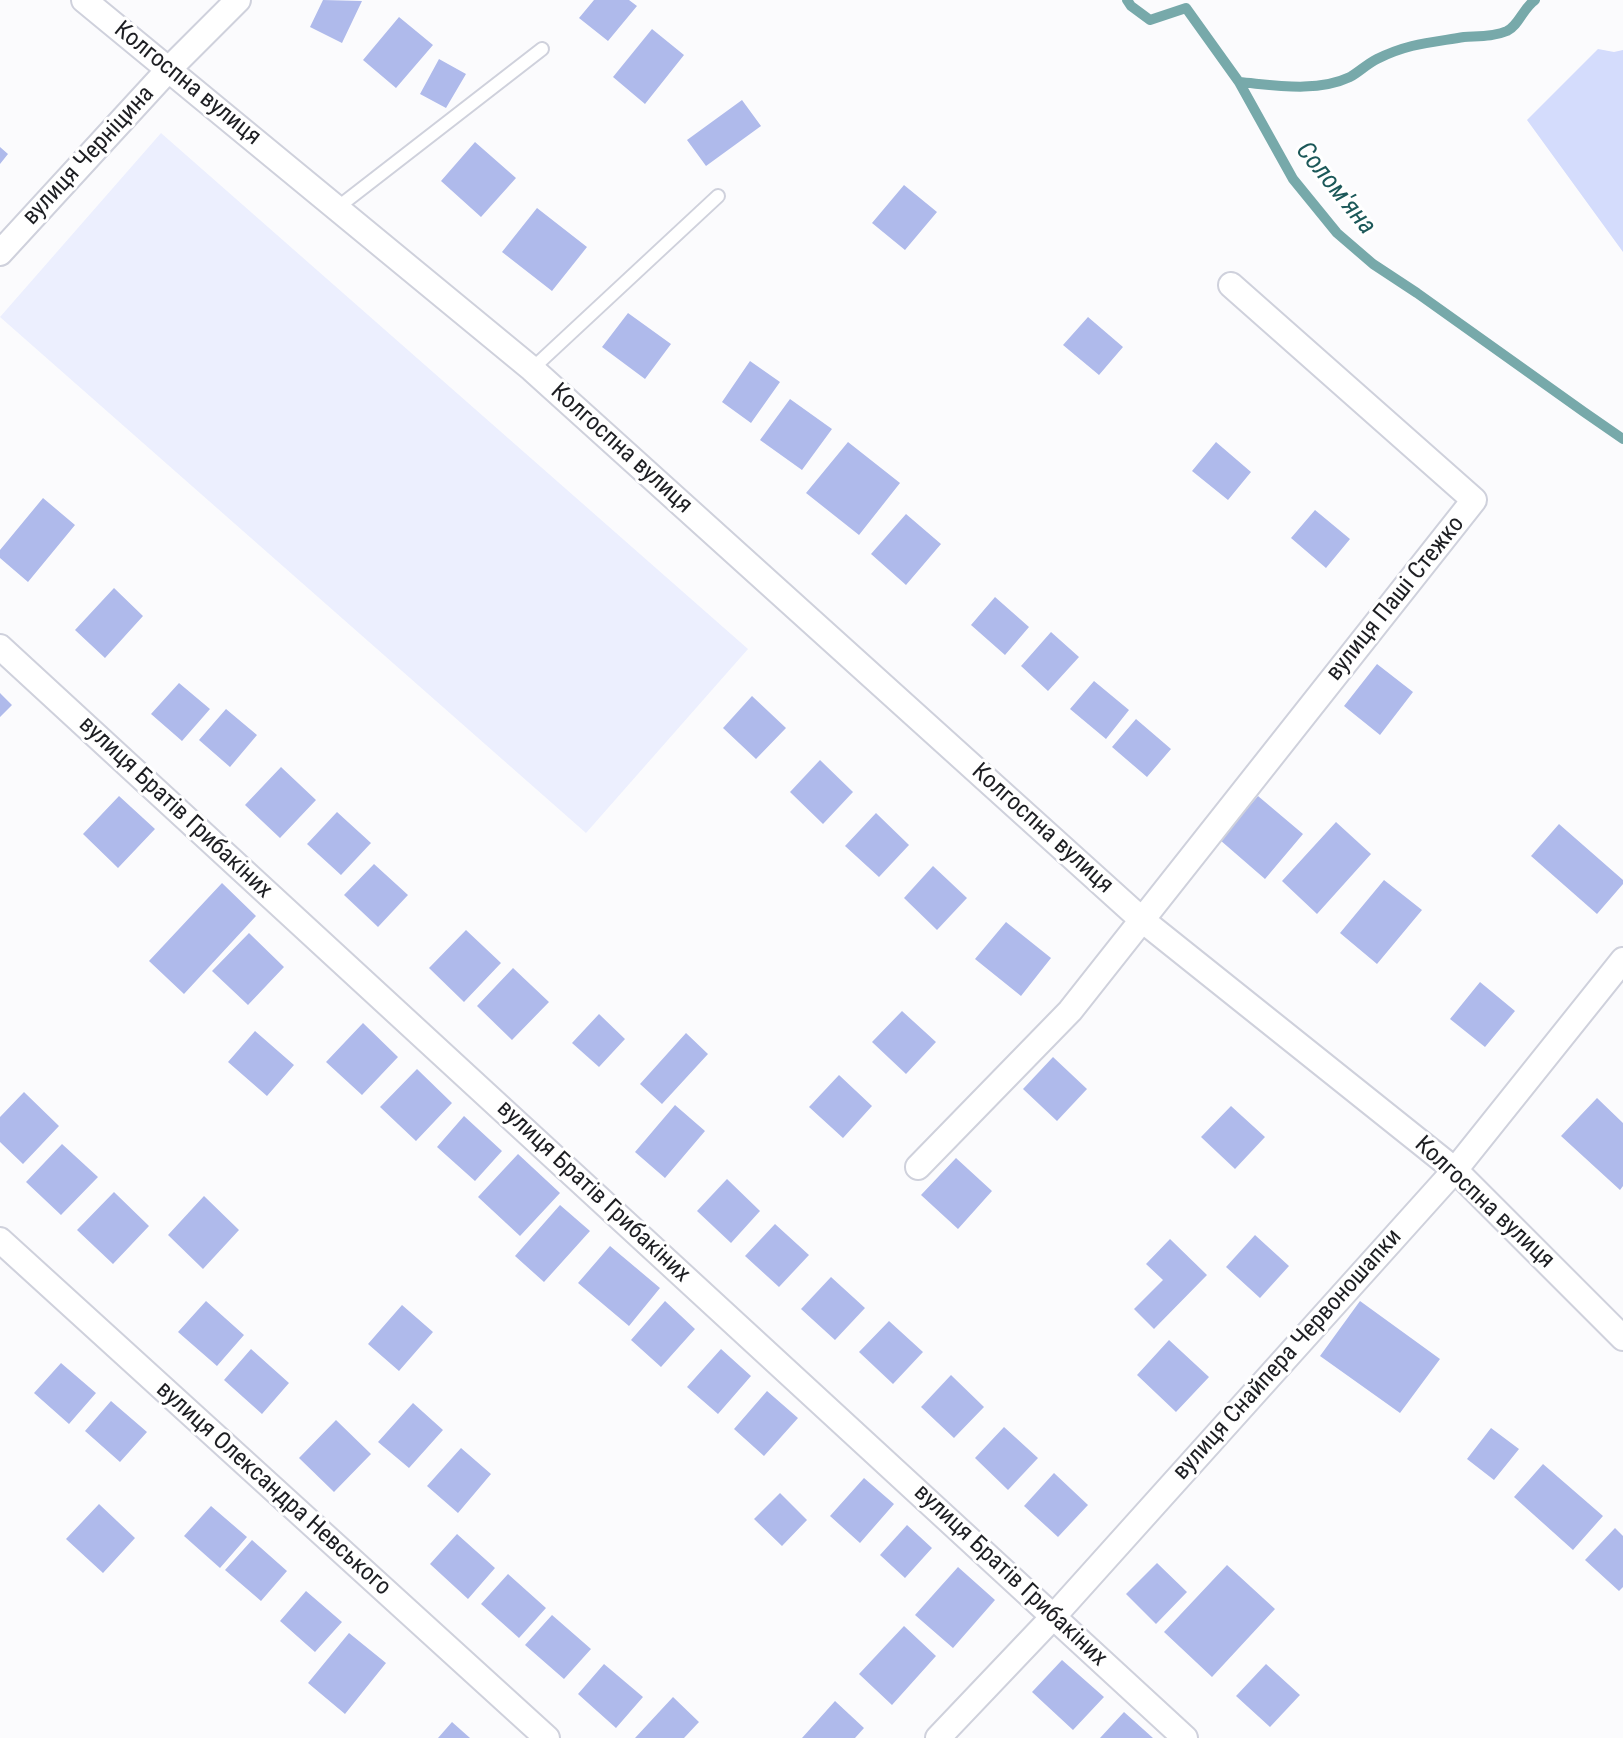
<!DOCTYPE html>
<meta charset="utf-8">
<style>
body{margin:0}
canvas{display:block;background:#fbfbfd}
</style>
<canvas width="1623" height="1738"></canvas>
<script>
const context = document.querySelector('canvas').getContext('2d');
context.lineJoin = 'round';
function paint(path, color) { context.fillStyle = color; context.fill(path, 'evenodd'); }
function strokePath(path, color, width, dash) { context.strokeStyle = color; context.lineWidth = width; context.lineCap = dash ? 'butt' : 'round'; context.setLineDash(dash || []); context.stroke(path); }
function write(font, color, halo, rows, align = 'center') {
  context.font = font + ' "Roboto Condensed",sans-serif'; context.lineWidth = 6; context.setLineDash([]); context.textBaseline = 'middle'; context.strokeStyle = halo; context.fillStyle = color; for (const [text, x, y, turn = 0] of rows) {
    context.save(); context.translate(x, y); context.rotate((+turn || 0) * Math.PI / 180); context.textAlign = isNaN(turn) ? turn : align; if (halo) context.strokeText(text, 0, 0); context.fillText(text, 0, 0); context.restore();
  }
}
paint(new Path2D(`
 M161,133L748,649L586,833L0,317Z`), '#eceffe');
paint(new Path2D(`
 M1598,49L1614,52L1623,50V252L1527,120Z`), '#d4dcfc');
strokePath(new Path2D(`
 M1127,0L1131,6L1150,20L1186,8L1239,82L1293,179L1337,233L1373,264L1417,293L1584,412L1623,439
 M1239,82C1274,85 1316,93 1350,77C1359,72 1367,64 1377,59C1387,54 1400,49 1412,46C1429,42 1447,40 1464,37C1478,36 1493,37 1507,31C1519,25 1523,8 1535,0`), '#77a9aa', 10);
paint(new Path2D(`
 M323,0L362,1L342,43L310,27Z
 M594,0H629L637,6L608,41L579,18Z
 M399,17L433,45L396,88L363,60Z
 M652,29L684,55L645,104L613,77Z
 M439,59L466,74L446,108L420,94Z
 M742,100L761,126L706,166L687,140Z
 M475,142L516,178L481,217L441,181Z
 M0,147L8,154L0,164Z
 M904,185L937,212L905,250L872,223Z
 M537,208L587,247L552,291L502,252Z
 M628,313L671,344L645,379L602,347Z
 M1088,317L1123,347L1099,375L1063,345Z
 M750,361L780,382L751,423L722,402Z
 M790,399L832,429L802,470L760,440Z
 M848,442L900,483L859,535L806,493Z
 M1216,442L1251,472L1228,500L1192,471Z
 M43,498L75,525L28,582L0,558V550Z
 M1315,510L1350,539L1326,568L1291,538Z
 M906,514L941,544L906,585L871,554Z
 M114,588L143,616L105,658L75,630Z
 M995,597L1029,627L1005,655L971,625Z
 M1051,632L1079,657L1048,691L1021,666Z
 M1377,664L1413,692L1380,735L1344,706Z
 M1094,681L1129,710L1106,739L1070,709Z
 M179,683L210,709L182,741L151,714Z
 M0,693L12,705L0,717Z
 M752,696L786,728L756,759L723,728Z
 M226,709L257,735L230,767L199,740Z
 M1136,719L1171,749L1147,777L1112,747Z
 M820,760L853,792L823,824L790,792Z
 M281,767L316,800L280,838L245,805Z
 M119,796L155,829L118,868L83,834Z
 M1258,796L1303,834L1265,879L1220,840Z
 M337,812L371,843L341,875L307,844Z
 M876,813L909,845L879,877L845,846Z
 M1336,822L1371,854L1317,914L1282,881Z
 M1559,824L1623,880V884L1597,914L1531,856Z
 M374,864L408,895L378,927L344,895Z
 M933,866L967,898L937,930L904,898Z
 M1384,880L1422,910L1377,964L1340,933Z
 M222,883L256,916L184,994L149,961Z
 M1006,922L1051,958L1021,996L975,959Z
 M466,930L501,963L464,1002L429,968Z
 M249,933L284,967L248,1005L212,971Z
 M513,968L549,1002L512,1040L477,1006Z
 M1480,982L1515,1011L1485,1047L1450,1019Z
 M902,1011L936,1042L906,1074L872,1042Z
 M599,1014L625,1039L599,1067L572,1043Z
 M363,1023L398,1057L362,1095L326,1062Z
 M255,1031L294,1065L267,1096L228,1062Z
 M686,1033L708,1054L662,1104L640,1084Z
 M1053,1057L1087,1089L1057,1121L1023,1089Z
 M417,1069L452,1103L416,1141L380,1107Z
 M839,1075L872,1106L843,1138L809,1107Z
 M24,1092L59,1126L23,1164L0,1142V1117Z
 M1597,1098L1623,1123V1186L1620,1190L1561,1136Z
 M675,1105L705,1131L665,1178L635,1152Z
 M1231,1106L1265,1137L1235,1169L1201,1137Z
 M464,1116L502,1151L475,1181L437,1147Z
 M62,1144L98,1177L61,1215L26,1182Z
 M518,1154L560,1193L520,1236L478,1197Z
 M956,1158L992,1191L958,1229L921,1195Z
 M727,1179L760,1211L731,1243L697,1211Z
 M114,1192L149,1226L113,1264L77,1230Z
 M204,1196L239,1230L203,1269L168,1235Z
 M560,1205L590,1231L544,1282L515,1256Z
 M775,1224L809,1255L779,1287L745,1256Z
 M1255,1235L1289,1266L1260,1298L1226,1267Z
 M1170,1239L1207,1275L1154,1329L1134,1309L1163,1280L1146,1264Z
 M610,1246L660,1288L629,1326L578,1283Z
 M831,1277L865,1308L835,1340L801,1309Z
 M206,1301L244,1335L217,1366L178,1332Z
 M665,1301L695,1329L661,1367L631,1340Z
 M1360,1301L1440,1359L1400,1413L1320,1356Z
 M402,1305L433,1332L399,1371L368,1344Z
 M889,1321L923,1352L893,1384L859,1352Z
 M1169,1340L1209,1377L1176,1412L1137,1375Z
 M251,1349L289,1383L262,1414L224,1380Z
 M721,1349L751,1376L718,1414L687,1387Z
 M61,1363L96,1393L69,1424L34,1393Z
 M951,1375L984,1407L954,1438L921,1407Z
 M767,1391L798,1418L764,1456L734,1429Z
 M111,1401L147,1432L120,1462L85,1431Z
 M413,1403L443,1430L409,1468L378,1442Z
 M336,1420L371,1454L334,1492L299,1458Z
 M1004,1427L1038,1458L1008,1490L975,1458Z
 M1491,1428L1519,1449L1494,1480L1467,1459Z
 M461,1448L491,1474L458,1513L427,1486Z
 M1543,1464L1603,1516L1573,1550L1514,1497Z
 M1054,1473L1088,1505L1058,1537L1024,1506Z
 M864,1478L894,1504L860,1543L830,1516Z
 M780,1493L807,1520L782,1546L754,1519Z
 M99,1504L135,1538L103,1573L66,1539Z
 M211,1506L247,1537L220,1568L184,1536Z
 M907,1525L932,1548L905,1578L880,1555Z
 M1615,1528L1623,1536V1587L1619,1591L1585,1560Z
 M457,1534L495,1568L468,1599L430,1564Z
 M252,1540L287,1571L261,1601L225,1570Z
 M1157,1563L1187,1592L1156,1624L1126,1594Z
 M1227,1565L1275,1609L1212,1677L1164,1632Z
 M958,1567L995,1600L953,1648L915,1615Z
 M508,1574L546,1608L519,1638L481,1604Z
 M306,1591L342,1622L315,1652L280,1621Z
 M552,1615L591,1649L564,1679L525,1645Z
 M904,1626L936,1656L892,1705L859,1674Z
 M349,1633L386,1663L345,1714L308,1683Z
 M1062,1660L1104,1697L1073,1730L1032,1692Z
 M604,1664L643,1697L616,1728L578,1694Z
 M1266,1664L1300,1695L1270,1727L1236,1696Z
 M673,1697L699,1722L684,1738H635Z
 M835,1701L864,1728L855,1738H802Z
 M1124,1712L1153,1738H1100Z
 M452,1722L470,1738H438Z`), '#afbaeb');
const service = new Path2D(`
 M337,208L542,49
 M532,369L718,196`);
const minor = new Path2D(`
 M84,0L532,369L1141,919L1455,1170L1623,1338
 M0,253L169,69L238,0
 M0,647L1185,1738
 M918,1167L1070,1011L1474,500L1231,285
 M0,1240L547,1738
 M938,1738L1054,1616L1455,1170L1623,960`);
strokePath(service, '#cfd1dc', 16);
strokePath(minor, '#cfd1dc', 28);
strokePath(service, '#fff', 12);
strokePath(minor, '#fff', 24);
write('24px', '#1d1e22', '#fff', [
 ["Колгоспна вулиця",187,84,39],
 ["вулиця Черніцина",89,156,-47],
 ["Колгоспна вулиця",621,449,42],
 ["вулиця Паші Стежко",1396,599,-51],
 ["вулиця Братів Грибакіних",175,808,43],
 ["Колгоспна вулиця",1042,829,42],
 ["вулиця Братів Грибакіних",593,1192,43],
 ["Колгоспна вулиця",1484,1203,43],
 ["вулиця Снайпера Червоношапки",1288,1355,-48],
 ["вулиця Олександра Невського",273,1489,42],
 ["вулиця Братів Грибакіних",1010,1576,43]
]);
write('italic 26px', '#1c5859', '#fff', [
 ["Солом'яна",1335,189,51]
]);
</script>
